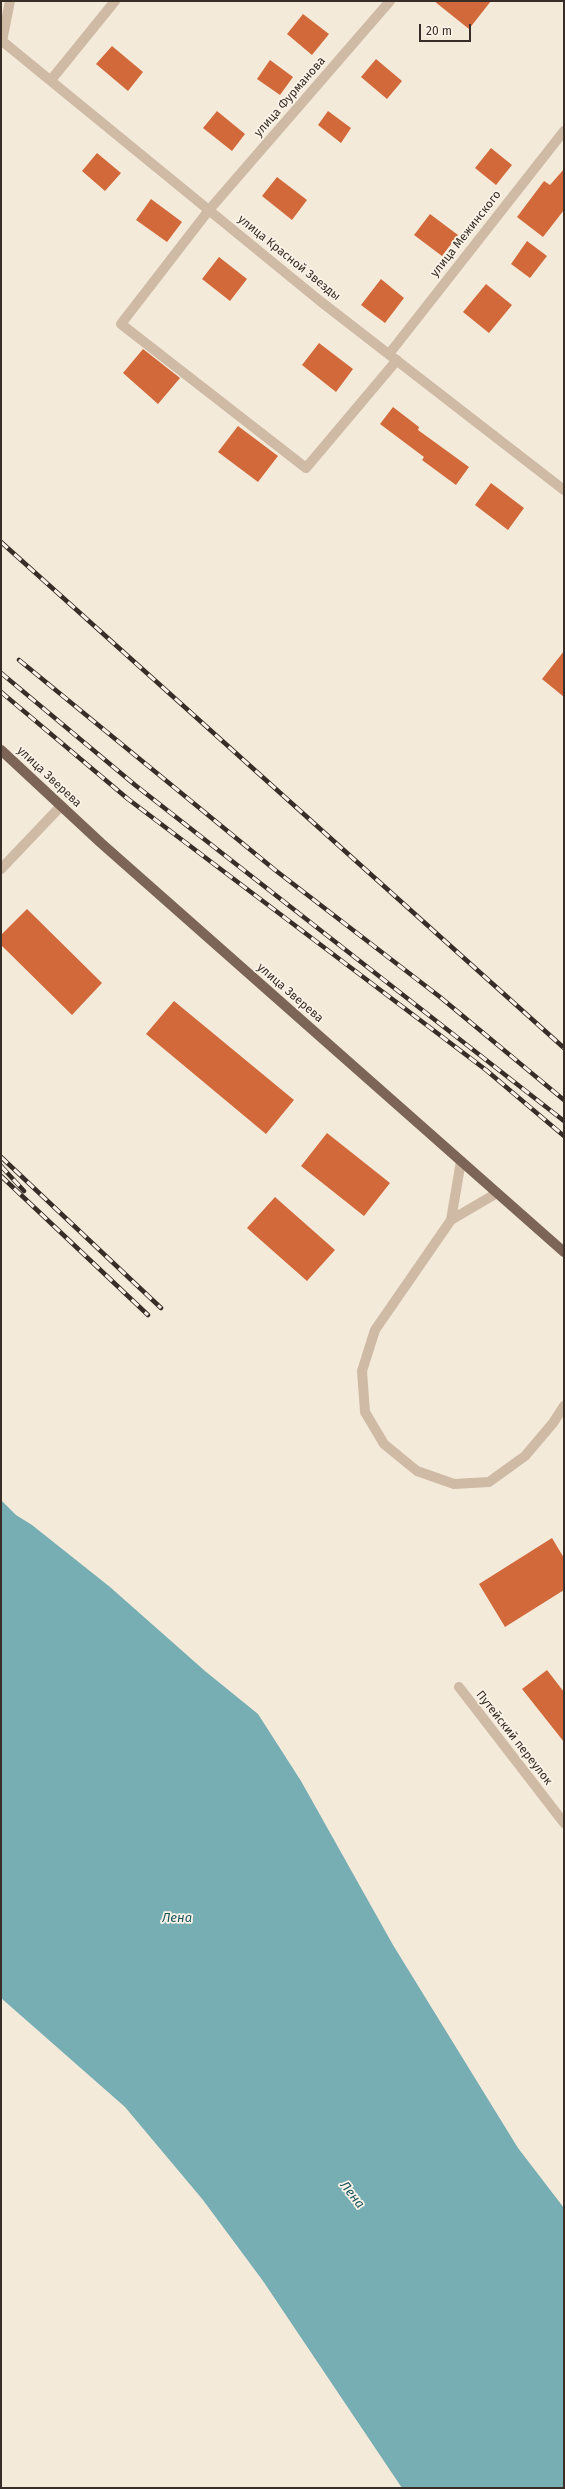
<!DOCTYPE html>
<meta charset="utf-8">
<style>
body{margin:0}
#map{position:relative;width:565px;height:2489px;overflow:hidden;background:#f4eada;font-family:"Fira Sans",sans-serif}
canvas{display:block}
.frame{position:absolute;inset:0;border:2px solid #382e27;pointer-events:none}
.scale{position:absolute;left:419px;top:24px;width:52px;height:18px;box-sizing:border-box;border:2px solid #382e27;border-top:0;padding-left:5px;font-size:12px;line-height:14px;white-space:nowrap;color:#382e27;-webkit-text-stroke:3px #fbf3e7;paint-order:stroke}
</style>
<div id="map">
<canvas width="565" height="2489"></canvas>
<div class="frame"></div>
<div class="scale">20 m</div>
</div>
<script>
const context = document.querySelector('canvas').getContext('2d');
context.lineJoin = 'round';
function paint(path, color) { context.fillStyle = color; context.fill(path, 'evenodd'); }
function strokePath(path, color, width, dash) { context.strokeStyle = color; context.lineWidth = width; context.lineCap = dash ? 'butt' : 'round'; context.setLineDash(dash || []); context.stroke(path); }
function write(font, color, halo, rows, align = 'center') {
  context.font = font + ' "Fira Sans",sans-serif'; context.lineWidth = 3.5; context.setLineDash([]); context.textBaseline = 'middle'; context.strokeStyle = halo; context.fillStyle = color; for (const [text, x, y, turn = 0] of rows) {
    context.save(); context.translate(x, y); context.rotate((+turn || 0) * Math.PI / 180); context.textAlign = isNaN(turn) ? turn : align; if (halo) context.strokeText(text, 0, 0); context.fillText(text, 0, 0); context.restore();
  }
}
paint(new Path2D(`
 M1,1500L16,1515L32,1525L110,1587L205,1671L258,1714L301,1781L393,1945L518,2148L564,2208V2488H402L263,2281L203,2200L125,2107L1,1998Z`), '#76aeb4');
paint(new Path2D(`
 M434,1H491L469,29Z
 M303,14L329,34L312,55L287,34Z
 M112,46L143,72L128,91L96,64Z
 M376,59L402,81L387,99L361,77Z
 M270,60L293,77L280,95L257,79Z
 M217,111L245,134L232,151L203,128Z
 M328,111L351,128L341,143L318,125Z
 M491,148L512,165L496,185L475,168Z
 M97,153L121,173L105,191L82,171Z
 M564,169V210L543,237L517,217L544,181L550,185Z
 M277,177L307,200L292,220L262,196Z
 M151,199L182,222L167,242L136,220Z
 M430,214L458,235L442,256L414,235Z
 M527,241L547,256L530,278L511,264Z
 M219,257L247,279L230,301L202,279Z
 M381,279L404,298L385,323L361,305Z
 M486,284L512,305L489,333L463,312Z
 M319,343L353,369L336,392L302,365Z
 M143,349L180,378L158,404L123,373Z
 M393,407L419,427L418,430L469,467L456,485L422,460L424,457L380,424Z
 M238,426L278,456L258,482L218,452Z
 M491,483L524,508L508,530L475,505Z
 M564,651V697L542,679Z
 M27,909L102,983L72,1015L1,945V935Z
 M174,1001L294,1100L266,1134L146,1034Z
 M327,1133L390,1183L364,1216L301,1166Z
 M275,1197L335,1250L307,1281L247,1228Z
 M552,1538L564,1558V1590L505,1627L479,1584Z
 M547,1670L564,1692V1742L522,1689Z`), '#d2693b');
strokePath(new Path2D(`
 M390,1L209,210L121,324L306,468L397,360
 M1,40L320,301L564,490
 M2,41L10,1
 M51,80L115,1
 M389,354L564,131
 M1,869L61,806
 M497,1193L451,1220L375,1330L362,1371L365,1412L384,1444L417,1471L454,1484L489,1482L525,1456L553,1423L564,1406
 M451,1220L461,1161
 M459,1687L564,1823`), '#cebaa5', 10);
strokePath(new Path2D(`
 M1,750L101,843L564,1252`), '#7c6556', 10);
const rail = new Path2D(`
 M1,542L564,1048
 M19,660L275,870L440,997L564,1100
 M1,673L135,785L564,1121
 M1,692L128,799L486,1070L564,1136
 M1,1157L161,1308
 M1,1166L24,1191
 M1,1176L148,1315`);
strokePath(rail, '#382e27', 4.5);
strokePath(rail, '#fbf3e7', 3, [9]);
write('12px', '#382e27', '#fbf3e7', [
 ["улица Фурманова",290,97,-49],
 ["улица Межинского",466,234,-52],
 ["улица Красной Звезды",289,258,39],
 ["улица Зверева",49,777,43],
 ["улица Зверева",290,993,41],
 ["Путейский переулок",514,1738,52]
]);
write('italic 13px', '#18555e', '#fbf3e7', [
 ["Лена",177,1918],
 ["Лена",352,2195,52]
]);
</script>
